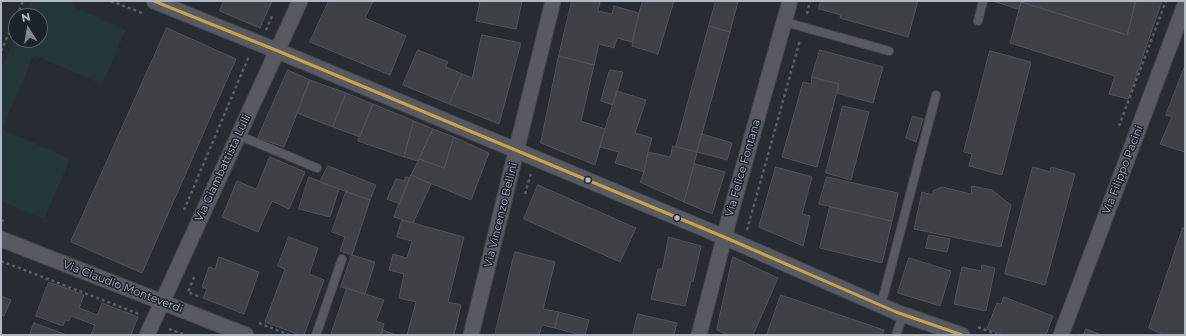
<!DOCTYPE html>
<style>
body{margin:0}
#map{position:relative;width:1186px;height:336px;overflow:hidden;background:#272c32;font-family:Montserrat,sans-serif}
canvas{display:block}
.frame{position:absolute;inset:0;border:2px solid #b0b8c4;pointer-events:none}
.north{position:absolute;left:8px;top:8px;width:40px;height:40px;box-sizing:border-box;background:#1b222c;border:1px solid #575e69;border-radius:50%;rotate:349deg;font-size:11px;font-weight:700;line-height:16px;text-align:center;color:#b0b8c4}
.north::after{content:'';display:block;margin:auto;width:14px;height:18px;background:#808791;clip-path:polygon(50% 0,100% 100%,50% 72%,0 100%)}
</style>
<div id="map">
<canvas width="1186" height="336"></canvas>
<div class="frame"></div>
<div class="north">N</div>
</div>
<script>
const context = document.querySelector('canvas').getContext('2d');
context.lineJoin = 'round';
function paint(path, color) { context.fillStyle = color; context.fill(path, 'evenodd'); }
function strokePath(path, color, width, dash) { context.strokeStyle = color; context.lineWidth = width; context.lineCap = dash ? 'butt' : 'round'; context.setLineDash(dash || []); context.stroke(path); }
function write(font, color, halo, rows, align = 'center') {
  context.font = font + ' Montserrat,sans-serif'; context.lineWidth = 3; context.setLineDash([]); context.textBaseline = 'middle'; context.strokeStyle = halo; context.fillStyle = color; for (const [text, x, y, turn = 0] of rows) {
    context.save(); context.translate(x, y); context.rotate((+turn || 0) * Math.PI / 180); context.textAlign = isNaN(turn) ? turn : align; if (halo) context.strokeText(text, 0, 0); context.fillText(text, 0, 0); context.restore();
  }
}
paint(new Path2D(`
 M31,1H74L72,6L126,30L102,84L34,55L2,129L70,159L44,219L1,201V69L16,35V40H40V16H24Z`), '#253638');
const building = new Path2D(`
 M224,1H272L260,28L220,11Z
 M329,1H373L365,18L406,36L390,75L310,42Z
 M478,1H522L516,29L476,21L480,1Z
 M572,1H594L600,2L598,11L612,14L614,6L639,13L632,42L617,38L614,48L599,44L594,65L559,56Z
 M643,1H674L658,54L632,46L639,13Z
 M716,1H738L730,32L709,26Z
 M821,1H918L908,37L840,18L841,15L819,9Z
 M993,1H1136L1127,35L1021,2L1019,9Z
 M1136,1H1162L1128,99L1109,94L1115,76L1010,43L1021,2L1127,35Z
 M709,26L730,32L697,152L676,147Z
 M167,28L236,59L142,273L71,242Z
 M482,35L521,43L499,124L449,104L462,74L472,78Z
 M418,50L448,62L446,67L462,74L449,104L403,85Z
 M820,50L883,67L873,103L837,93L839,84L812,77Z
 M990,51L1031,62L1002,175L969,166L972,154L964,152Z
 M559,56L594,65L581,121L605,129L595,165L541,143Z
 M1185,66V152L1160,144L1172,117L1166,115Z
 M288,70L310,80L284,147L258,138Z
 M610,70L623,72L613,105L601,101Z
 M812,77L839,84L817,167L782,157L803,82L811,84Z
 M310,80L346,93L333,127L297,113Z
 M617,91L646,100L635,133L652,138L648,152L644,172L615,163L619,152L600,147Z
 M346,93L373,104L360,137L333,127Z
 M373,104L414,121L404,157L358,141Z
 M843,106L869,112L851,180L826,173Z
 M913,116L923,119L916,142L906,138Z
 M414,121L433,129L418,161L404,157Z
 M433,129L454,137L444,168L419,159Z
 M702,134L732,143L727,160L697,152Z
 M454,137L489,153L471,200L411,175L419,159L444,168Z
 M673,146L697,152L684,202L640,182L644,172L648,152L670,157Z
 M270,157L305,172L289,209L272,201L258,232L222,217L237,181L256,189Z
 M695,164L725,172L712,214L684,202Z
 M328,166L376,185L370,200L320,182Z
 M776,167L812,177L802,214L810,216L803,246L759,227Z
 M1033,167L1050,172L1051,167L1075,174L1045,285L1005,274Z
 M411,175L431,184L413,223L394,217Z
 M309,177L339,189L330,217L299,209Z
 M406,177L410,178L400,204L387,199L396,179L404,181Z
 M827,177L898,193L892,221L819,204Z
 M538,185L636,228L620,262L524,219Z
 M972,186L992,190L1011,205L1001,247L914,229L922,192L933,195V191L942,187L971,194Z
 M346,192L370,200L352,255L340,251L345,237L332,232Z
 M830,207L892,221L882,263L820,248Z
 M402,220L464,237L448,302L461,305L454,335H407L416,302L399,298L404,274L389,270L393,254L407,258L412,241L397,237Z
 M1183,228L1185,229V335H1164L1149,328Z
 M929,235L950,239L947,252L926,248Z
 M289,237L318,248L309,274L324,280L304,335H300L265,322L285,269L278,266Z
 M669,237L701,246L693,282L691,281L685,306L651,299L658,269H662Z
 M515,252L555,262L543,309L559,312L555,328L542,325L539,335H495Z
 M352,255L375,262L365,294L341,287Z
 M219,257L259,272L244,314L203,298L207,289L202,287L209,267L215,269Z
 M733,257L778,278L753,335H727L717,330Z
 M909,258L951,271L940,306L898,293Z
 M982,265L995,268L986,311L954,304L962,267L981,271Z
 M49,282L84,295L79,308L97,315L102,303L138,317L131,335H91L95,325L71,316L69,321L65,320L63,326L36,316Z
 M347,288L384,300L376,321L384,324L381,335H331Z
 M781,295L884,330L882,335H767Z
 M1,296L11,300L4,316L1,315Z
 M1004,297L1053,316L1046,335H1004L987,329L997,303L1001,304Z
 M559,312L589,320L585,335H580L555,328Z
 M638,314L677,323L674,335H633Z
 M34,323L67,335H30Z
 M1086,329L1102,335H1084Z
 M383,330L396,335H381Z`);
paint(building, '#3e4247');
strokePath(building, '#4f535a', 1);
const lane = new Path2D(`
 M978,21L983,1
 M785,22L889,51
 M238,135L317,168
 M880,305L885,290L936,95
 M316,335L342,259
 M896,335L903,315`);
const street = new Path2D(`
 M154,1L278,51L724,237L896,312L962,335
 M1,239L246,335
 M147,335L300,1
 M471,335L553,1
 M699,335L730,215L790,1
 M1061,335L1185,5`);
strokePath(lane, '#43474b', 10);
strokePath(street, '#43474b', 17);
strokePath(new Path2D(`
 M111,1L142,13
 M807,14L810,1
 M17,16L23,1
 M266,30L273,14
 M1,51L16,18
 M1119,126L1166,1
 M525,194L531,174
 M184,210L249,56
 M1,220L6,222
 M747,230L800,40
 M1,261L139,314
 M194,277L188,292L198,296
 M259,323L289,335
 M978,327L998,335
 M169,329L185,335`), '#5a5f64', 2.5, [3, 3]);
strokePath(lane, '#575a61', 8);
strokePath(street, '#575a61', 15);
strokePath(new Path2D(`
 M154,1L278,51L724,237L896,312L962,335`), '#c8a24d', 3);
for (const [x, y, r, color] of [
 [588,180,3.5,"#b0b8c4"],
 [677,218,3.5,"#b0b8c4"]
]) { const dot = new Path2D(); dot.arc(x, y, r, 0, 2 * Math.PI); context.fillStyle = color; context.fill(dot); strokePath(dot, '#1b222c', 1.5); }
write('11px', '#b0b8c4', '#1b222c', [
 ["Via Giambattista Lulli",223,168,-65],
 ["Via Felice Fontana",743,168,-74],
 ["Via Filippo Pacini",1123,170,-69],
 ["Via Vincenzo Bellini",501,215,-76],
 ["Via Claudio Monteverdi",123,287,21]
]);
</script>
